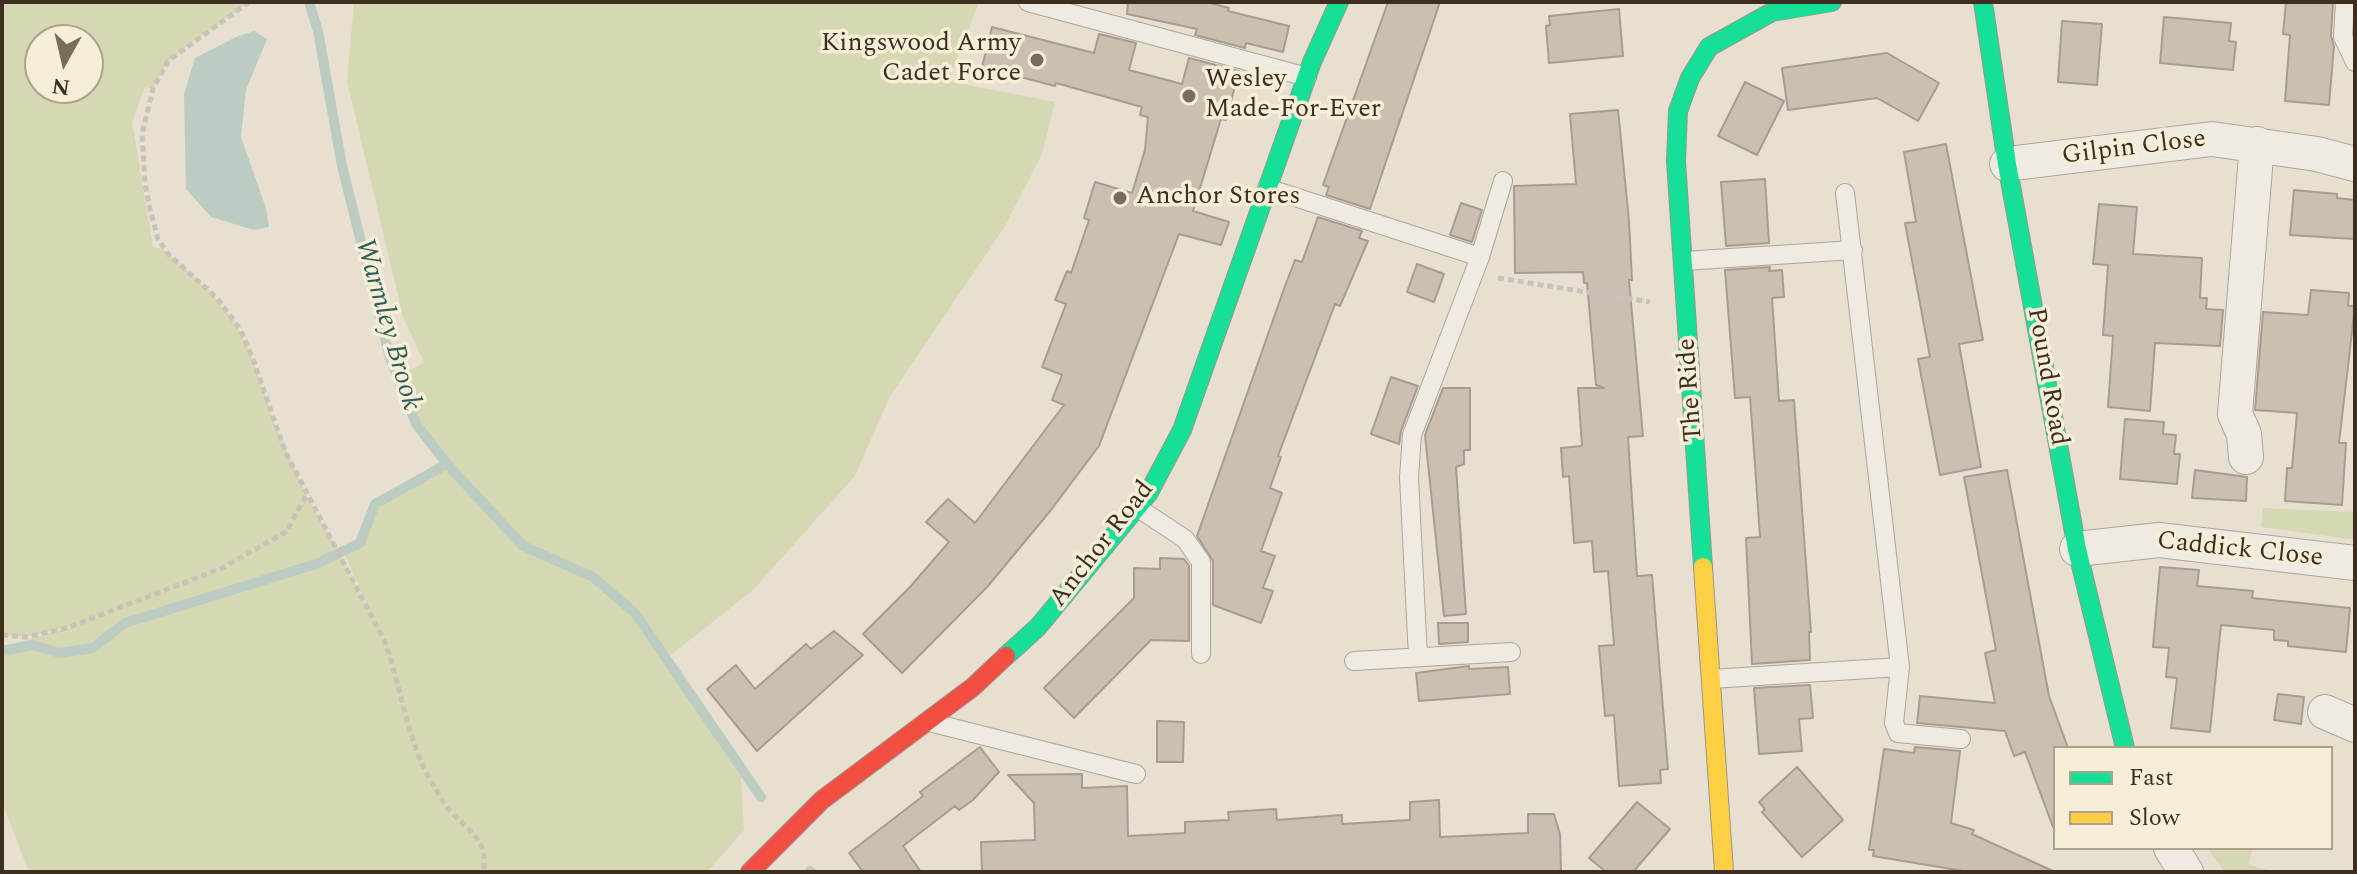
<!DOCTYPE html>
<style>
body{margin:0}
#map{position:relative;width:2357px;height:874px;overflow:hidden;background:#e7e0d1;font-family:Spectral,serif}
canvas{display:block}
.frame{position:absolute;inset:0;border:4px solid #3d2e20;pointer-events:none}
.legend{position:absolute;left:2053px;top:746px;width:280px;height:104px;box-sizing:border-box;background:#f7eed8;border:2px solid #ada18e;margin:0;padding:10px 14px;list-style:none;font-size:24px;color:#3d2e20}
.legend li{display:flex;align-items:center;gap:16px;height:40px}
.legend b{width:40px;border:2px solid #ada18e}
.north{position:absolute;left:24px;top:24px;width:80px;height:80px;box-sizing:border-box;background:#f7eed8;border:2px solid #ada18e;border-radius:50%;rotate:188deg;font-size:22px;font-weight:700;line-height:32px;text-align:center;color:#3d2e20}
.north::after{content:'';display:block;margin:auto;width:28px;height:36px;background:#786c5e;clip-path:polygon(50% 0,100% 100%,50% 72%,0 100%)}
</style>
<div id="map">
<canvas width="2357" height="874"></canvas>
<div class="frame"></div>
<ul class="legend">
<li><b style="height:10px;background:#16e098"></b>Fast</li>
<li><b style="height:10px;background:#ffcf43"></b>Slow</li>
</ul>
<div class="north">N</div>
</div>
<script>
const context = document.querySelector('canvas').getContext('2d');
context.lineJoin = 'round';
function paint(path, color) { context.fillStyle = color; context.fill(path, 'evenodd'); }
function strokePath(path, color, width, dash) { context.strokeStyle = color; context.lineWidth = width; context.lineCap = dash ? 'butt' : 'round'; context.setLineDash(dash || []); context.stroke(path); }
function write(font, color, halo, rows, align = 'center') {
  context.font = font + ' Spectral,serif'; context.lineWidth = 7; context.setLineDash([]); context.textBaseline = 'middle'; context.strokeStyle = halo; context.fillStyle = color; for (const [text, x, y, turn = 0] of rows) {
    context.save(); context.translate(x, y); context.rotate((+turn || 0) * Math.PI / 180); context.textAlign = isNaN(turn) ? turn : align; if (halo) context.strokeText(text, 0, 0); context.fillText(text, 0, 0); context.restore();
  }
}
paint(new Path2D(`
 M2,2H249L168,61L153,89L145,87L132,122L153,247L165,250L209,291L235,322L251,354L275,424L306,495L340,553L374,620L343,551L360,543L375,504L447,464L416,424L394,380L424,362L403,317L347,81L354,2H979L948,81L1055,102L1042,154L1004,228L890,396L855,476L753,590L671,655L640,621L741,777L744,830L707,872H29L2,802V647L82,624L26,637L2,635ZM88,40V88H40V40Z
 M2263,508L2355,512V540L2261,527Z
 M2207,848H2252L2249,865L2278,872H2225Z`), '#d6d7b3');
paint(new Path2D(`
 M254,31L267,39L246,90L241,137L266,208L269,227L254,230L211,217L186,189L184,94L195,58L236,37Z`), '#bcccc2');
strokePath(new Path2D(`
 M309,2L318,31L342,166L390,358L416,424L447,464L523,546L593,577L635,613L761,797
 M2,651L32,645L60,653L93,648L125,623L316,564L360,543L375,504L447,464
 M810,871L811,872`), '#bcccc2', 10);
const building = new Path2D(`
 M1128,2H1206L1229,8L1228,11L1289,26L1283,52L1246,43L1245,48L1195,35L1197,29L1127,14Z
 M1388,2H1440L1370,209L1326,195L1329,187L1323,185Z
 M2286,2H2333L2331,36L2334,46L2329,105L2285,101L2290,35L2283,34Z
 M1619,9L1623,56L1549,63L1546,26L1550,25L1549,16Z
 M2164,17L2231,23L2229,41L2236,42L2233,70L2160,63Z
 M2062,21L2102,24L2097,85L2058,82Z
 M992,27L1094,53L1099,34L1136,43L1129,70L1182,84L1189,58L1239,71L1226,120L1221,119L1193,211L1229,222L1221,245L1179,234L1099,446L1051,510L988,586L902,673L863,634L910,587L949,542L926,522L948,499L975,523L1064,405L1052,400L1062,375L1042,367L1066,304L1055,300L1067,271L1071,273L1089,220L1084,218L1095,182L1132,193L1145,150L1148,117L1140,115L1142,107L1056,83L1055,86L982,67Z
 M1887,53L1939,83L1918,121L1877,98L1788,110L1782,68Z
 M1745,82L1784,101L1757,155L1718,136Z
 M1618,110L1629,221L1632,280H1629L1643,436L1628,437L1637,576L1652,575L1668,769L1660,770L1661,783L1619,786L1614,715L1605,716L1599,646L1614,645L1608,571L1594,572L1592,541L1574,543L1569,476L1563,477L1561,448L1582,446L1578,388H1604L1596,385L1587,283H1584L1583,272L1515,273L1514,186L1576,184L1570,114Z
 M1946,144L1983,340L1959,344L1981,467L1940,475L1918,359L1930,357L1905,223L1916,222L1904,152Z
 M1765,179L1769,243L1726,246L1721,182Z
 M2294,190L2337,194V198L2355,200V239L2290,235Z
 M1461,203L1482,210L1472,242L1450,235Z
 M2099,204L2137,207L2133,254L2202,258L2200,298H2207L2206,309L2223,310L2220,346L2155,343L2150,411L2108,407L2113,336L2103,335L2108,265L2093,264Z
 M1318,217L1362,231L1359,238L1368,241L1340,306L1335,304L1278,456L1281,457L1270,488L1282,493L1261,551L1275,556L1263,588L1273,591L1261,623L1213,605V561L1197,536L1285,286L1295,260L1302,262Z
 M1417,264L1444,274L1434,302L1407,292Z
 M1770,267L1769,271L1782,270L1784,297L1772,298L1779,401L1794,400L1811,632H1809L1810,660L1752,664L1746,538L1760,537L1755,465L1750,397L1735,398L1725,270Z
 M2311,290L2349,293L2348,306H2355L2339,443H2346L2342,505L2285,501L2287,468H2292L2297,413L2255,410L2263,312L2308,315Z
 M1391,377L1418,386L1401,431L1399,444L1371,434Z
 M1443,388H1470V450H1464V464L1456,467L1466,614L1444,616L1425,435Z
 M2125,419L2164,422L2163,434L2176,435L2174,454H2180L2177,484L2120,479Z
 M2007,470L2049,696L2068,748H2055V826L2053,827L2025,752L2014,756L2005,731L1917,723L1920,696L1995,703L1985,653L1996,650L1964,477Z
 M2195,470L2247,477L2246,501L2192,498Z
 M1160,558L1184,559L1189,566V641L1151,640L1074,718L1044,688L1134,598V568L1160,569Z
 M2160,567L2199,570L2197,586L2253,591L2252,598L2350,608L2346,652L2288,646V641L2274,640V630L2221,625L2210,732L2171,728L2177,678L2166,677L2169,648L2153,647Z
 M1438,623H1468V642L1439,644Z
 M834,631L863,655L757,751L707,689L736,665L755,689L806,644L811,649Z
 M1469,666V669L1508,667L1510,694L1419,701L1416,673Z
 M1810,685L1813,718L1799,719L1802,751L1759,754L1754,688Z
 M2278,694L2304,697L2301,724L2274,720Z
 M1157,721L1184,722L1183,762H1157Z
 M980,747L999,772L973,800L959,810L955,806L903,846L921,872H863L849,853L923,796L920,792Z
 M1915,747L1960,751L1951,823L1974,830L1972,834L2055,872H1969L1873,856L1874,850H1869L1884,749L1914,753Z
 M1797,767L1843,820L1802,857L1762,812L1765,809L1759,802Z
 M1082,774V788L1127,786L1128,836L1185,833V822L1229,820L1228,812L1276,809L1277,820L1342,815V824L1410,820V802L1439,800L1440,837L1528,833V814H1554L1560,834L1561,872H982L981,842L1035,840L1034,803L1008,775Z
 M1637,802L1670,829L1633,872H1606L1589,858Z`);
paint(building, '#cbbfb2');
strokePath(building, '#a89c90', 2);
const lane = new Path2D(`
 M1028,2L1307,77
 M2345,2L2343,37L2355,62
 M1267,188L1480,257
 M1845,193L1900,667L1894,723L1898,733L1961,739
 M1684,261L1853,250
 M1138,508L1185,539L1201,562V654
 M1418,657L1409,477L1412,435L1480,257L1503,181
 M1354,661L1511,652
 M1711,679L1900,667
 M933,723L1136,774`);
const street = new Path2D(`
 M2007,164L2212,139L2317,154L2355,164
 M2246,457L2244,434L2235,414L2257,144
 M2077,549L2159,540L2355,563
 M2325,712L2355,725
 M2171,848L2186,872`);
const fast = new Path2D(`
 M1983,2L2007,164L2077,549L2125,748
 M1703,567L1676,161L1678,111L1690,78L1709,47L1772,12L1832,2
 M1006,656L1038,627L1148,494L1182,430L1312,62L1339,2`);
const slow = new Path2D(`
 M1703,567L1724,872`);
const jam = new Path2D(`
 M750,872L822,800L973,687L1006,656`);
strokePath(lane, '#ada599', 20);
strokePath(street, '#ada599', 36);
strokePath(fast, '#9c958a', 20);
strokePath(slow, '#9c958a', 20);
strokePath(jam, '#9c958a', 20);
strokePath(new Path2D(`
 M249,2L168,61L153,89L142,134L145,184L150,209L158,239L168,254L217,298L240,329L253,359L285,451L384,640C401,685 408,746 434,786C439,794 444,804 450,811C469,831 490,842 483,872
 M1498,278L1650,302
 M2,635L26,637L67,628L222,568L286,532L306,496`), '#c8c2b9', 5, [6, 4]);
strokePath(lane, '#efebe3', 18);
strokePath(street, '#efebe3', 34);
strokePath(fast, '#16e098', 18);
strokePath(slow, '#ffcf43', 18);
strokePath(jam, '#f24e42', 18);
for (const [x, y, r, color] of [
 [1037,60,8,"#786c5e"],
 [1189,96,8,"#786c5e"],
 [1120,198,8,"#786c5e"]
]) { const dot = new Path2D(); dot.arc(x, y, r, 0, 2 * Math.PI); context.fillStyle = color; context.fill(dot); strokePath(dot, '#f7eed8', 3); }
write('26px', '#3d2e20', '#f7eed8', [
 ["Kingswood Army",1021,45,"right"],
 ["Cadet Force",1021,75,"right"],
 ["Wesley",1205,81],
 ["Made-For-Ever",1205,111],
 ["Anchor Stores",1136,198]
], 'left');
write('26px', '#3d2e20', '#f7eed8', [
 ["Gilpin Close",2134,149,-7],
 ["Pound Road",2046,377,80],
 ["The Ride",1692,390,-94],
 ["Anchor Road",1103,545,-52],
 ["Caddick Close",2240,551,6]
]);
write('italic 28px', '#2f5d5a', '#f7eed8', [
 ["Warmley Brook",386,325,74]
]);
</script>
